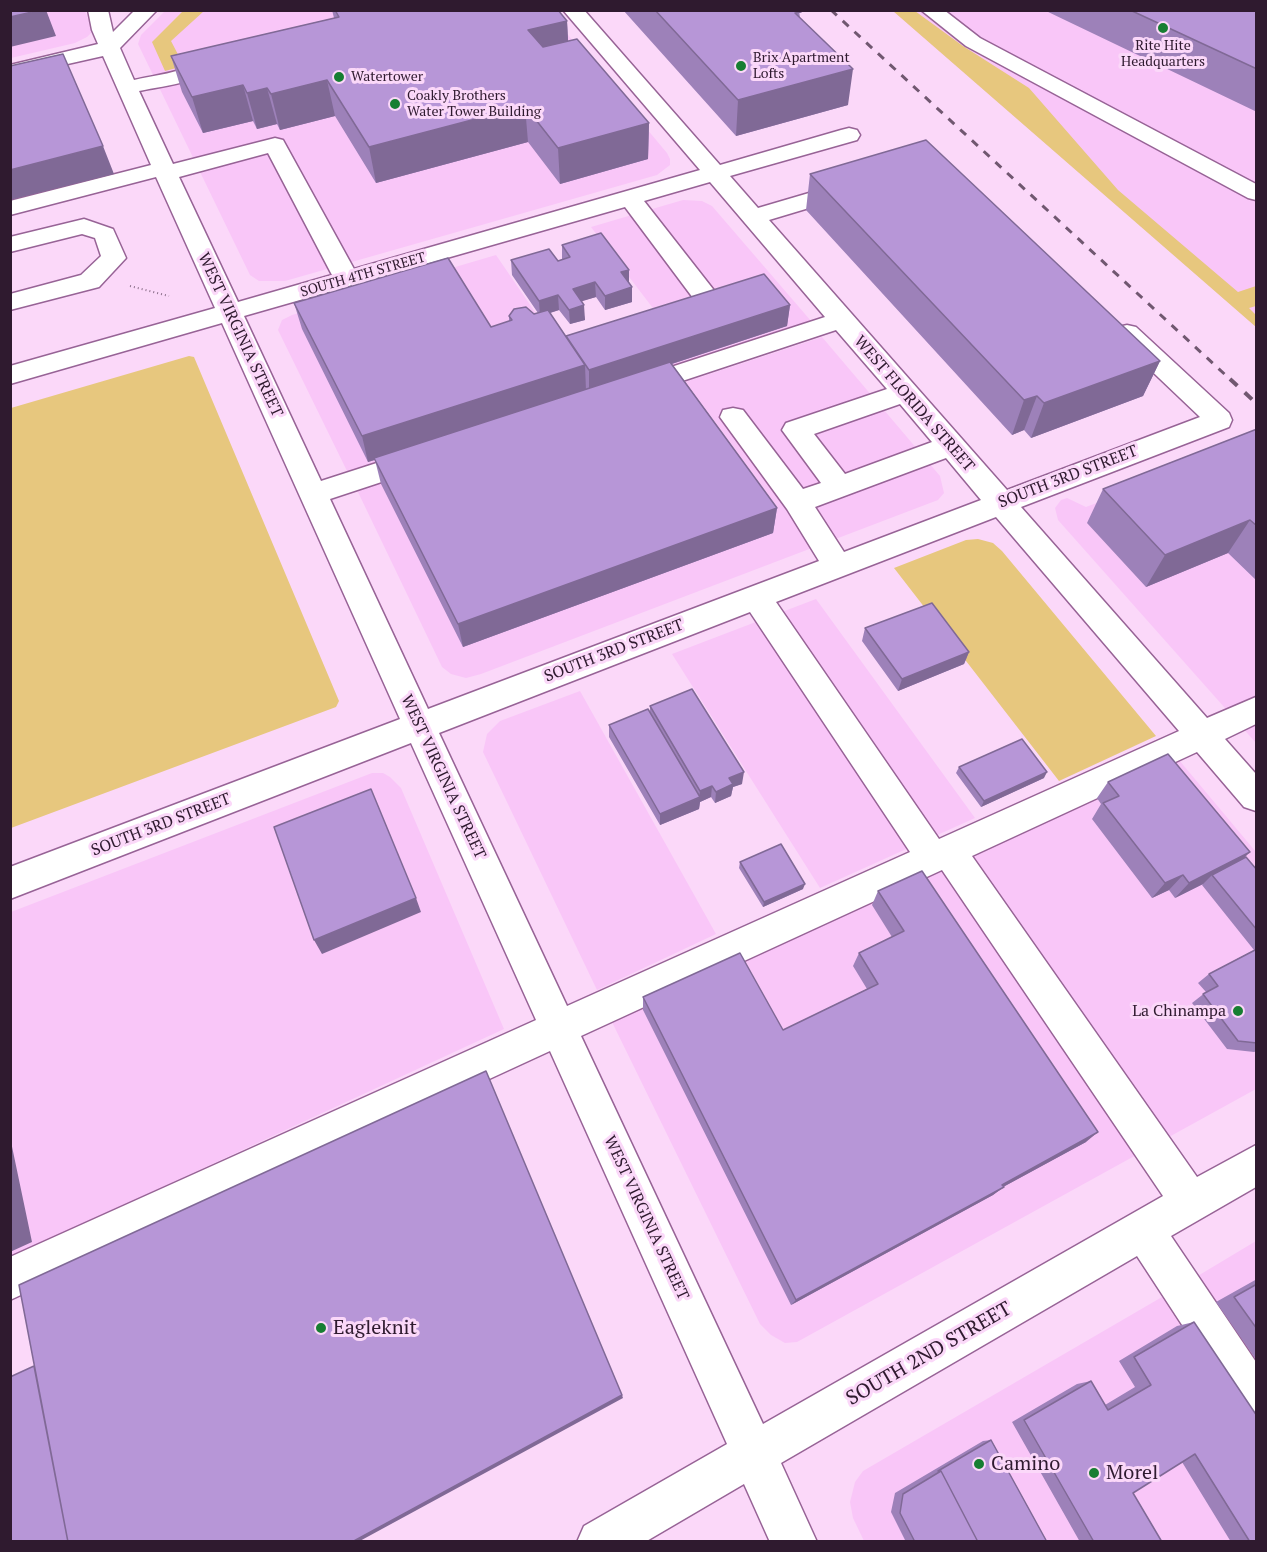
<!DOCTYPE html>
<style>
body{margin:0}
#map{position:relative;width:1267px;height:1552px;overflow:hidden;background:#fbd8f9;font-family:"PT Serif",serif}
canvas{display:block}
.frame{position:absolute;inset:0;border:12px solid #2f1a2f;pointer-events:none}
</style>
<div id="map">
<canvas width="1267" height="1552"></canvas>
<div class="frame"></div>
</div>
<script>
const context = document.querySelector('canvas').getContext('2d');
context.lineJoin = 'round';
function paint(path, color) { context.fillStyle = color; context.fill(path, 'evenodd'); }
function strokePath(path, color, width, dash) { context.strokeStyle = color; context.lineWidth = width; context.lineCap = dash ? 'butt' : 'round'; context.setLineDash(dash || []); context.stroke(path); }
function write(font, color, halo, rows, align = 'center') {
  context.font = font + ' "PT Serif",serif'; context.lineWidth = 6; context.setLineDash([]); context.textBaseline = 'middle'; context.strokeStyle = halo; context.fillStyle = color; for (const [text, x, y, turn = 0] of rows) {
    context.save(); context.translate(x, y); context.rotate((+turn || 0) * Math.PI / 180); context.textAlign = isNaN(turn) ? turn : align; if (halo) context.strokeText(text, 0, 0); context.fillText(text, 0, 0); context.restore();
  }
}
paint(new Path2D(`
 M10,11H85L93,31L87,37L75,43L11,58Z
 M165,11H548L667,153L670,159V165L657,175L285,281H259L250,275L138,44L141,35Z
 M893,11H1256V327L1223,298Z
 M683,200L702,201L712,206L811,321L348,473L278,330L282,320L292,315L496,255L565,356L665,324L591,227Z
 M822,337L940,476L944,493L938,500L481,674L466,678L451,674L442,667L357,490Z
 M1256,447V743L1058,520L1055,508L1061,500L1067,498L1086,507L1217,457Z
 M816,599L975,818L820,888L672,654Z
 M580,691L716,934L597,990L483,752L487,734L500,721Z
 M1179,760L1256,852V1089L797,1342L785,1343L771,1335L760,1324L611,1020Z
 M372,773H383L390,777L401,788L504,1029L11,1257V912Z
 M1256,1241V1366L1196,1277Z
 M1162,1297L1256,1442V1541H864L853,1518L850,1502L855,1482L863,1471Z`), '#f9c6f8');
paint(new Path2D(`
 M183,11H204L171,41L184,66L165,71L152,42Z
 M893,11H915L963,46L1029,88L1118,190L1238,292L1256,286V306L1249,308L1256,315V327Z
 M189,356L194,357L339,701L336,707L11,828V408Z
 M978,539L993,543L1002,551L1156,736L1059,781L894,568L966,540Z`), '#e7c77e');
const minor = new Path2D(`
 M88,10H108L113,32L135,10H157L120,48L134,80C151,76 170,74 186,68C200,62 207,47 224,52L227,56C209,82 168,85 139,91L173,164L275,138L283,140L354,269L700,170L563,10H584L720,165L841,130L849,128L857,130L860,135L857,140L730,176L758,208L843,183L851,181L859,183L862,188L859,193L769,220L1007,490L1200,417L1118,339L1114,333L1118,327L1127,325L1136,327L1229,413L1232,420L1229,427L1021,507L1207,718L1256,697V724L1225,739L1256,774V811L1244,807L1197,752L972,856L1197,1177L1256,1145V1187L1171,1236L1256,1362V1422L1241,1415L1137,1256L781,1463L817,1542H770L744,1484L645,1542H577L584,1526L727,1444L550,1051L10,1300V1257L536,1020L411,743L10,899V867L400,719L222,323L10,384V366L215,308L156,177L10,215V201L151,165L103,56L10,77V65L98,44L92,30ZM268,153L332,275L238,302L179,177ZM710,182L825,317L628,381L624,387L628,393L637,396L836,330L887,389L786,423L782,430L821,483L803,489L743,410L733,408L723,410L720,417L787,509L819,561L428,709L330,499L430,466L434,459L430,452L420,449L321,481L244,316L625,207L702,310L711,312L720,310L723,304L720,298L644,201ZM900,404L932,442L845,474L814,434ZM946,458L981,500L844,552L815,507ZM996,517L1179,731L939,839L776,602ZM750,612L910,852L567,1006L439,733ZM942,870L1163,1196L763,1424L581,1036Z
 M921,10H944L980,38L1256,184V200L1248,198L966,46Z
 M84,219L113,229L126,258L99,287L10,310V294L81,275L101,256L95,238L82,234L10,252V237Z`);
strokePath(minor, '#976396', 3);
strokePath(new Path2D(`
 M130,286L169,296`), '#8e728d', 2, [1, 3]);
paint(minor, '#fff');
strokePath(new Path2D(`
 M831,10L1232,381`), '#705770', 3, [8, 8]);
strokePath(new Path2D(`
 M1230,379L1256,403`), '#705770', 4, [10, 10]);
paint(new Path2D(`
 M332,10H558L567,21L568,41L649,123L648,159L560,184L528,142L376,183L335,116L280,130L277,124L257,129L253,121L203,133L182,92L171,56L334,18Z
 M623,10H799L800,18L848,105L736,136Z
 M1044,10H1257V112Z
 M810,174L1160,361L1143,396L1031,438L1024,430L1012,435L806,210Z
 M562,245L629,282L632,302L605,310L596,297L581,301L585,320L570,324L559,310L550,313L566,336L790,305L787,326L672,364L777,508L773,533L463,647L381,484L375,460L368,462L302,329L294,303L491,327L509,321V316L534,314L538,313L512,275L511,260L558,261L562,259Z
 M1257,429V581L1228,553L1146,587L1087,523L1103,489Z
 M865,628L969,652L964,664L898,691L862,641Z
 M650,706L742,784L733,787L731,796L715,803L711,797L700,802L699,809L660,825L609,737V725L650,712Z
 M959,767L1044,778L981,807L956,773Z
 M1108,782L1246,857L1257,870V1051L1254,1052L1227,1049L1192,1003L1206,992L1198,983L1209,974L1254,950L1202,885L1203,884L1175,898L1169,890L1152,898L1092,819L1101,804L1097,798Z
 M740,862L803,889L763,907L739,868Z
 M878,891L1086,1142L1003,1187L993,1195L791,1305L643,1010V997L783,1030L867,989L853,966L859,953L892,937L872,905Z
 M1257,1279V1361L1216,1302Z
 M1194,1322L1257,1542H1231L1182,1462L1133,1493L1162,1542H1080L1012,1422L1077,1384L1091,1381L1105,1405L1135,1387L1119,1361L1177,1326Z
 M991,1440L1047,1542H906L891,1512L895,1493L983,1441Z`), '#9d81b9');
paint(new Path2D(`
 M41,10H46L56,36L10,47V17Z
 M567,21L569,57L531,66L528,30Z
 M853,69L848,105L736,136L738,100Z
 M327,80L335,116L280,130L271,94Z
 M243,85L253,121L203,133L192,97Z
 M267,88L277,124L257,129L247,93Z
 M525,106L528,142L376,183L369,147Z
 M649,123L648,159L560,184L558,148Z
 M103,146L114,174L10,200V170Z
 M629,270V285L621,272Z
 M595,282L596,297L573,304V289Z
 M632,287V302L605,310V296Z
 M558,295L559,310L540,316L539,301Z
 M584,305L585,320L570,324L569,310Z
 M790,305L787,326L589,391V370Z
 M1160,361L1143,396L1031,438L1044,403Z
 M585,365L586,391L368,462L362,436Z
 M1037,396L1024,430L1012,435L1024,400Z
 M777,508L773,533L463,647L458,624Z
 M1250,520L1228,553L1146,587L1165,555Z
 M969,652L964,664L898,691L902,679Z
 M744,772L742,784L733,787L731,796L715,803L716,792L729,778Z
 M1047,772L1044,778L981,807L984,801Z
 M712,786L711,797L700,802L699,809L660,825V814L699,798L700,791Z
 M1250,852L1235,867L1212,875L1203,884L1175,898L1189,883Z
 M1183,875L1169,890L1152,898L1165,883Z
 M805,884L803,889L763,907L764,902Z
 M416,898L421,912L322,954L314,940Z
 M1098,1132L1086,1142L992,1193L1002,1185Z
 M10,1137L32,1242L10,1252Z
 M1004,1187L993,1195L791,1305L796,1300Z
 M622,1395L623,1398L358,1542H352Z`), '#806996');
const building = new Path2D(`
 M10,10H41L10,17Z
 M335,10H558L567,21L528,30L543,47L577,39L649,123L558,148L525,106L369,147L327,80L271,94L267,88L247,93L243,85L192,97L171,56L339,17Z
 M655,10H799L801,12L795,13L853,69L738,100Z
 M1130,10H1257V69Z
 M63,54L103,146L10,170V66Z
 M926,140L1160,361L1044,403L1037,396L1024,400L810,174Z
 M601,233L629,270L621,272L632,287L605,296L595,282L573,289L584,305L569,310L558,295L539,301L511,260L549,249L558,261L570,257L562,245Z
 M448,258L491,327L512,320L509,316L514,309L526,307L534,314L548,310L585,365L362,436L294,303Z
 M764,274L790,305L589,370L566,336Z
 M670,362L777,508L458,624L374,458Z
 M1257,429V526L1250,520L1165,555L1103,489Z
 M932,603L969,652L902,679L865,628Z
 M692,689L744,772L729,778L733,784L716,792L712,786L700,791L650,706Z
 M648,709L700,797L660,814L609,725Z
 M1022,739L1047,772L984,801L959,767Z
 M1168,754L1250,852L1189,883L1183,875L1165,883L1103,803L1119,796L1108,782Z
 M371,789L416,898L314,940L274,827Z
 M781,844L805,884L764,902L740,862Z
 M1246,857L1257,870V930L1212,875Z
 M922,871L1098,1132L1002,1185L1004,1187L796,1300L643,997L740,953L783,1030L878,984L859,953L904,931L878,891Z
 M1257,949V1043L1238,1041L1203,994L1218,986L1209,974Z
 M486,1071L622,1395L352,1542H68L19,1285Z
 M1257,1284V1329L1234,1297Z
 M1194,1322L1257,1416V1542H1250L1195,1454L1133,1493L1162,1542H1094L1024,1420L1091,1381L1108,1410L1151,1385L1134,1357Z
 M34,1366L68,1542H10V1377Z
 M991,1440L1047,1542H978L941,1471H938Z
 M941,1471L978,1542H915L900,1513L903,1494Z`);
paint(building, '#b796d7');
strokePath(building, '#806996', 1.5);
for (const [x, y, r, color] of [
 [1163,28,6,"#177e32"],
 [741,66,6,"#177e32"],
 [339,77,6,"#177e32"],
 [395,104,6,"#177e32"],
 [1238,1011,6,"#177e32"],
 [321,1328,6,"#177e32"],
 [979,1464,6,"#177e32"],
 [1094,1473,6,"#177e32"]
]) { const dot = new Path2D(); dot.arc(x, y, r, 0, 2 * Math.PI); context.fillStyle = color; context.fill(dot); strokePath(dot, '#fbd8f9', 2); }
write('14px', '#2f1a2f', '#fbd8f9', [
 ["Rite Hite",1163,46,"center"],
 ["Headquarters",1163,62,"center"],
 ["Brix Apartment",753,58],
 ["Lofts",753,74],
 ["Watertower",351,77],
 ["Coakly Brothers",407,96],
 ["Water Tower Building",407,112]
], 'left');
write('14px', '#2f1a2f', '#fbd8f9', [
 ["SOUTH 4TH STREET",363,275,-16]
]);
write('16px', '#2f1a2f', '#fbd8f9', [
 ["WEST VIRGINIA STREET",240,335,65],
 ["WEST FLORIDA STREET",914,404,49],
 ["SOUTH 3RD STREET",1068,477,-21],
 ["SOUTH 3RD STREET",614,651,-21],
 ["WEST VIRGINIA STREET",443,777,65],
 ["SOUTH 3RD STREET",161,825,-21],
 ["WEST VIRGINIA STREET",646,1218,65]
]);
write('16px', '#2f1a2f', '#fbd8f9', [
 ["La Chinampa",1226,1011]
], 'right');
write('20px', '#2f1a2f', '#fbd8f9', [
 ["Eagleknit",333,1328],
 ["Camino",991,1464],
 ["Morel",1106,1473]
], 'left');
write('20px', '#2f1a2f', '#fbd8f9', [
 ["SOUTH 2ND STREET",929,1354,-30]
]);
</script>
